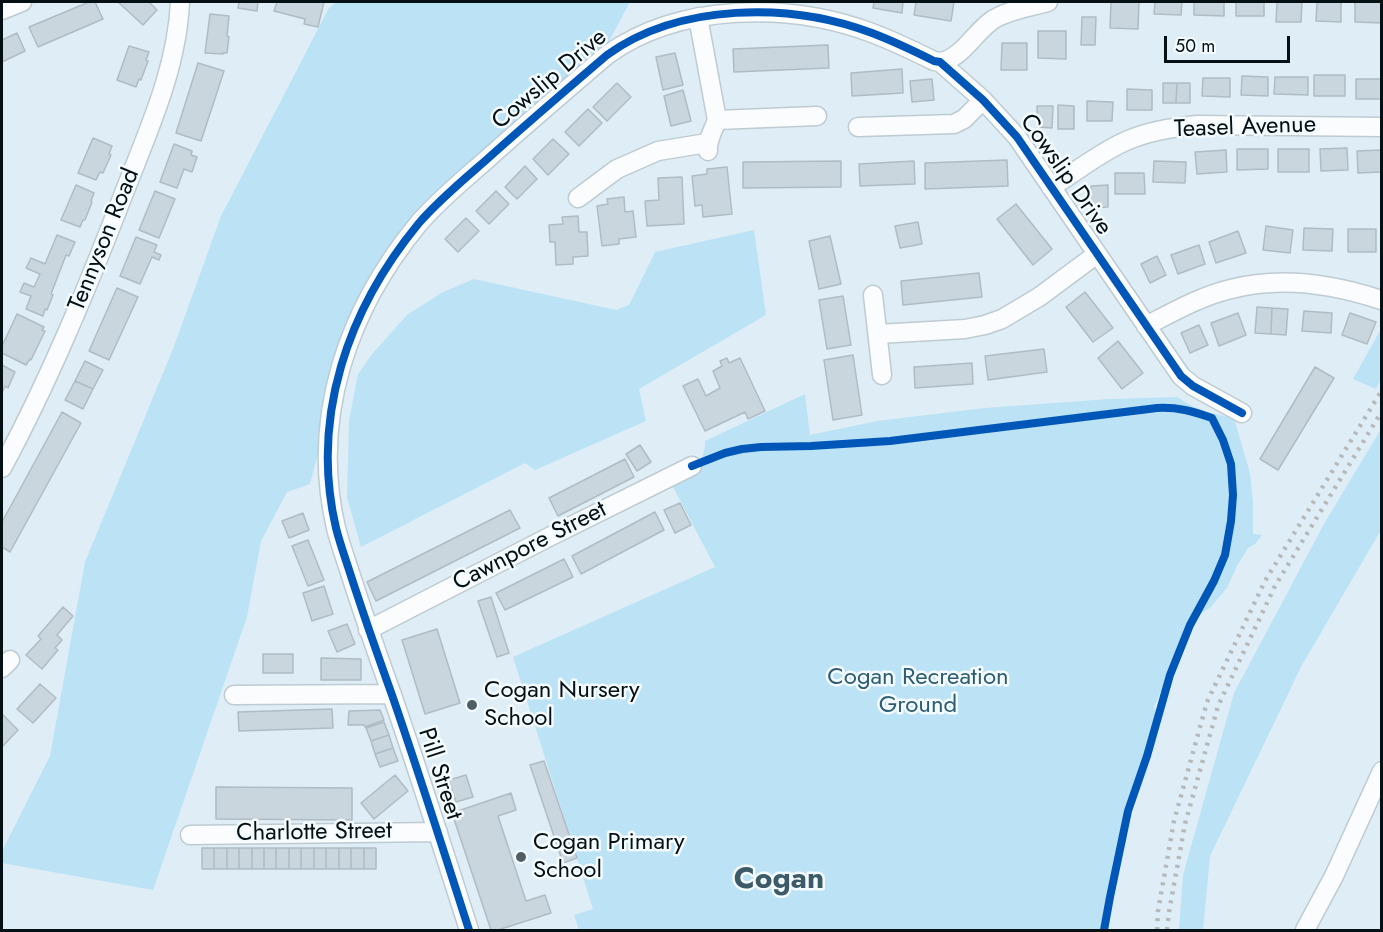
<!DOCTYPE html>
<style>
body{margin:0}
#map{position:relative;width:1383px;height:932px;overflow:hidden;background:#dfeef6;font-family:Jost,sans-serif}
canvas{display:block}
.frame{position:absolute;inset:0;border:3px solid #051015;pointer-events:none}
.scale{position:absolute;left:1164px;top:36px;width:126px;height:27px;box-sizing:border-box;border:3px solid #051015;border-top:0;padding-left:8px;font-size:18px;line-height:21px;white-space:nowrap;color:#051015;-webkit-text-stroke:4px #f4fbfe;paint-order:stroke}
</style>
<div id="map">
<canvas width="1383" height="932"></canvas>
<div class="frame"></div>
<div class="scale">50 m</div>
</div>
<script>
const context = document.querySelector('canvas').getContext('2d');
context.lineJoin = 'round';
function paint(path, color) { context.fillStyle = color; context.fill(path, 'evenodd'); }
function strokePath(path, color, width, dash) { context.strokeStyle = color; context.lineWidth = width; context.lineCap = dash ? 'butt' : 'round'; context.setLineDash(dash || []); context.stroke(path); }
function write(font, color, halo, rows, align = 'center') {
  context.font = font + ' Jost,sans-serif'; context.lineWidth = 5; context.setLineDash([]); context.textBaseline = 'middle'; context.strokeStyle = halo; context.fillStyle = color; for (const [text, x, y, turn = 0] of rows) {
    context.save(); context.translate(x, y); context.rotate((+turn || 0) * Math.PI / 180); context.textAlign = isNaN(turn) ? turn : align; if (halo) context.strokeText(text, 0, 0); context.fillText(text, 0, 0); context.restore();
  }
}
paint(new Path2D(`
 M337,2H630L608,43L484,150L430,201L362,290L310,484L287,492L261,541L247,617L153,890L2,863V851L50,756L85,562L173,349L221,216L329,8Z
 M754,230L766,315L639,389L646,421L535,470L525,463L361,547L347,497L349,420L358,374L372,354L407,315L443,292L474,279L616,310L629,305L655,252Z
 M1381,329V379L1376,389L1353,379Z
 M805,394L810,435L877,421L985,408L1109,399L1177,397L1192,406L1206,412L1234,418L1250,473L1253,502V534L1262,535L1255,544L1248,548L1237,566L1227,588L1210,608L1193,618L1182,636L1176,654L1173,676L1164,684L1154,707L1158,723L1152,749L1146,768L1135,791L1129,814L1126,843L1116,865L1108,930H579L574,915L593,909L513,657L715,567L671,483C677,480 685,478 690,473C699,466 706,453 705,441Z
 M1381,429V530L1302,665L1210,856L1203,930H1179L1183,875L1234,693L1325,522Z`), '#bbe2f5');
const building = new Path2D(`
 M89,2H95L103,19L38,47L29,27Z
 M118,2H149L157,10L143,25Z
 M239,2H258L257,11L238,8Z
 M277,2H324L318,27L304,24L305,19L274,11Z
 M874,2H903L902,13L873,8Z
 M916,2H954L951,21L914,15Z
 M1111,2H1139L1138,29L1110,28Z
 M1155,2H1182L1181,15L1154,14Z
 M1194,2H1224V16L1194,15Z
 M1236,2H1264V16H1236Z
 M1277,2H1302L1301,22H1276Z
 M1317,2H1341V22L1316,21Z
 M1355,2H1382V23L1355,22Z
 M210,14L229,16L227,36L229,37L227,53H223V54L205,53Z
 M1082,17H1096L1095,45H1081Z
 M1038,31H1066V59L1038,58Z
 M17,33L25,51L2,62V40Z
 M1002,43H1027V70H1001Z
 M828,45L829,68L734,72L733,49Z
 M129,46L149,52L146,60L148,61L141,80L139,79L136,87L117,80Z
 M675,53L683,85L663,90L656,57Z
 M198,63L224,71L201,141L176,133Z
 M902,69L903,93L852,96L851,73Z
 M1314,75H1345V96H1314Z
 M1242,76L1268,77V96L1241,95Z
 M1275,77H1308V95L1274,94Z
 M1203,78H1230V97L1202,96Z
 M932,79L934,100L912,102L910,81Z
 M1356,79H1382V99H1356Z
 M617,83L631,97L607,121L593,107Z
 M1163,83H1177L1176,103H1163Z
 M1177,83H1190V103H1176Z
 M1127,89L1152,90V110H1127Z
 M683,90L691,121L671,126L664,96Z
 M1087,101L1113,102L1112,121H1087Z
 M1058,105L1074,106V129H1058Z
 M1037,106H1053L1052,128L1037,127Z
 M588,109L602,123L579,146L565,132Z
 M93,138L112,146L109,154L111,155L103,173L100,172L96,180L78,173Z
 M553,139L569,154L548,175L533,159Z
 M174,144L192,151L191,155L197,157L192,172L184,169L177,188L160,182Z
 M1347,148L1348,170L1321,171L1320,149Z
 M1237,149H1268V169L1237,170Z
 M1278,149H1309V172H1278Z
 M1226,150L1227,172L1197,174L1195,152Z
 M1382,150V172L1358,173L1357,151Z
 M1007,160L1008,186L925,189V163Z
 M841,161V187L743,188V162Z
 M914,161L915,184L860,186L859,164Z
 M1154,161L1186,162L1185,183L1153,182Z
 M525,166L537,179L517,199L505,187Z
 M727,167L732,214L703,217L702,205L695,206L692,176L707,174V169Z
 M1115,173H1144L1145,194H1115Z
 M682,177L684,224L647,226L645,201L659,200L658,178Z
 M76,185L94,193L91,201L92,202L85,220H83L80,227L61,220Z
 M1108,185V207L1091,208V186Z
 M155,191L175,199L159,238L139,230Z
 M496,191L509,204L489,224L476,211Z
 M624,197L625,212L633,211L636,237L619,239V244L602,246L597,206L608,204L607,199Z
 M1016,204L1052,249L1033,265L997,219Z
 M578,216L579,232H587L588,256L573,257V264L556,265L555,242H550L549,225L563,224L562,217Z
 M466,218L479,231L458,252L445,239Z
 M918,222L922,244L900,248L895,226Z
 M1266,226L1293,230L1290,253L1263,250Z
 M1304,228L1333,229L1332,251L1303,250Z
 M1348,229H1376V252H1348Z
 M1238,231L1246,253L1216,263L1209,242Z
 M57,235L75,242L69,256L66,255L51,294L53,295L47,310L45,309L43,316L26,309L31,296L20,292L24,283L34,287L40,274L26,268L31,258L45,264Z
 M830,236L841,284L819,289L809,241Z
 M136,237L157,245L154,252L161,255L159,260L152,257L140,284L120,276Z
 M1199,245L1205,264L1178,274L1171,255Z
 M1157,256L1166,275L1150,283L1141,264Z
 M979,273L982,297L903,305L901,281Z
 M117,288L138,297L109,360L89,351Z
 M1085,292L1113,328L1093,342L1066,307Z
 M843,296L851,345L827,349L819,300Z
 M1257,307L1272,308L1271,334L1255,333Z
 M1272,308L1288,309L1286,335L1271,334Z
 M1304,311L1332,313L1331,333L1302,331Z
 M1238,313L1246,335L1219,346L1211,323Z
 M1350,313L1376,322L1367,344L1342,335Z
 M17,314L44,327L42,330L45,331L31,360L30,359L26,365L2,353V346Z
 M1199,325L1208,345L1190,353L1181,333Z
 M1118,341L1143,373L1122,389L1098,358Z
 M1044,349L1047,372L988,380L985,356Z
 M853,355L862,415L833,420L824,360Z
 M727,358L729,363L740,358L765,411L748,419L745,412L705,431L683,386L698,379L706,396L720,388L713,371L722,366L720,361Z
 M85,361L103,370L93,389L75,381Z
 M972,363L973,384L915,388L914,367Z
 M2,365L15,372L8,388L5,386L2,393Z
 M1315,367L1334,378L1278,470L1260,459Z
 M75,381L93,389L83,409L65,400Z
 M62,412L81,423L10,552L2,547V522Z
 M640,445L651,462L637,471L626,454Z
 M625,459L634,477L558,516L549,498Z
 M680,503L691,525L675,533L664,510Z
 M510,510L520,528L376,601L367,582Z
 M655,512L664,530L581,574L572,556Z
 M303,513L309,530L289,538L282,521Z
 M308,540L324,580L308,586L292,546Z
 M564,559L573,577L505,610L496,593Z
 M324,586L333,614L312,621L303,593Z
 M491,597L509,653L497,657L478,601Z
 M63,607L73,616L57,635L62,640L55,648L58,650L42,669L26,655L41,639L38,636Z
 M347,624L355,644L337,652L328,631Z
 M437,629L460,703L425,714L402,640Z
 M263,654H293V673H263Z
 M321,658L361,659V680H321Z
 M40,684L56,698L33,723L17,709Z
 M332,709L333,728L239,731L238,712Z
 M380,710L384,720L365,727L364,725H348L349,711Z
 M3,715L18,730L2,747V717Z
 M384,722L389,735L371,741L366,728Z
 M389,735L393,748L375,754L371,741Z
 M393,748L398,761L380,767L375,754Z
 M544,761L577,858L563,863L530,765Z
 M395,775L408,791L374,819L361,803Z
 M466,775L473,797L456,802L449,780Z
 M216,787L352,788V820L216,819Z
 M511,793L516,810L498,816L526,901L545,895L551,913L498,930H491L452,813Z
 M202,848H214V869H202Z
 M214,848H227V869H214Z
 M227,848H239V869H227Z
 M239,848H252V869H239Z
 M252,848H264V869H252Z
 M264,848H276V869H264Z
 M276,848H289V869H276Z
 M289,848H301V869H289Z
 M301,848H314V869H301Z
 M314,848H326V869H314Z
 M326,848H339V869H326Z
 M339,848H351V869H339Z
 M351,848H364V869H351Z
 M364,848H376V869H364Z`);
paint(building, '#cad6dd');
strokePath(building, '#afbcc3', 1.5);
const minor = new Path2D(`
 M2,10L22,2
 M698,17L717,120C713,131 707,140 708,151
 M940,62C963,58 975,31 994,19C1011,9 1030,7 1048,2
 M717,120L817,116
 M858,127L954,124L964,119L983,100
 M1051,187C1076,172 1099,153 1126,141C1149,131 1173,127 1198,125L1382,127
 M578,198L617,169L658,151L707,143
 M873,295L882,375
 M1146,326C1173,312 1201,296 1231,289C1281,276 1333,284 1381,300
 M878,334L965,329L985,325L1002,319L1039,297L1097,254
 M2,468C49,381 88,286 124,193C148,131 177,69 180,2
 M368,630L549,537L692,466
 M2,668L10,660
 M234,695L392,694
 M190,835L438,832
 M469,930C444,852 419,773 392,695C378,656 364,616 351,576C346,560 340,544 336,528C310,417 348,309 419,223C439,200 462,181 485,161C525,125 566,90 607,55C679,3 790,2 872,33C893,41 914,51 934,61L940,62L983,100L1017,137L1181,376L1193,386L1242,413
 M1305,930L1334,876L1382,771`);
strokePath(minor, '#becbd1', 21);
strokePath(minor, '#fafcfe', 18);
strokePath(new Path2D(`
 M1157,930L1158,911L1174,821L1207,702L1265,581L1382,390
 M1167,930L1169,912L1185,824L1218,706L1275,586L1382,411`), '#b5b9ba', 4.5, [3, 6]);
strokePath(new Path2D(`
 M692,466L725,453L742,449L761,447L811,446L890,441L1157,408C1178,407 1192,411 1212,418L1223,440L1231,464L1233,495L1231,521L1225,555L1214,581L1190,625L1170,675L1147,756L1128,811L1110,897L1104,930
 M469,930C444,852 419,773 392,695C378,656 364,616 351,576C346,560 340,544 336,528C310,417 348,309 419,223C439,200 462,181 485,161C525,125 566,90 607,55C679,3 790,2 872,33C893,41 914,51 934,61L940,62L983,100L1017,137L1181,376L1193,386L1242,413`), '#0057b8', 8);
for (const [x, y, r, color] of [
 [472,705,6,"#515e64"],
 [521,857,6,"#515e64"]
]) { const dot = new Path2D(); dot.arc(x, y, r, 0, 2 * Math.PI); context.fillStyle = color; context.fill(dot); strokePath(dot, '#f4fbfe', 2); }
write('24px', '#051015', '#f4fbfe', [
 ["Cowslip Drive",550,80,-40],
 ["Teasel Avenue",1245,128,-2],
 ["Cowslip Drive",1065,175,55],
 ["Tennyson Road",105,240,-68],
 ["Cawnpore Street",530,547,-27],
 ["Pill Street",439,774,72],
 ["Charlotte Street",314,833,-1]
]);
write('24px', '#2e5d72', '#f4fbfe', [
 ["Cogan Recreation",918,678],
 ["Ground",918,706]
]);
write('24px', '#051015', '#f4fbfe', [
 ["Cogan Nursery",484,691],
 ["School",484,719],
 ["Cogan Primary",533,843],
 ["School",533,871]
], 'left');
write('bold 30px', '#3c5a68', '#f4fbfe', [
 ["Cogan",779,881]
]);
</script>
